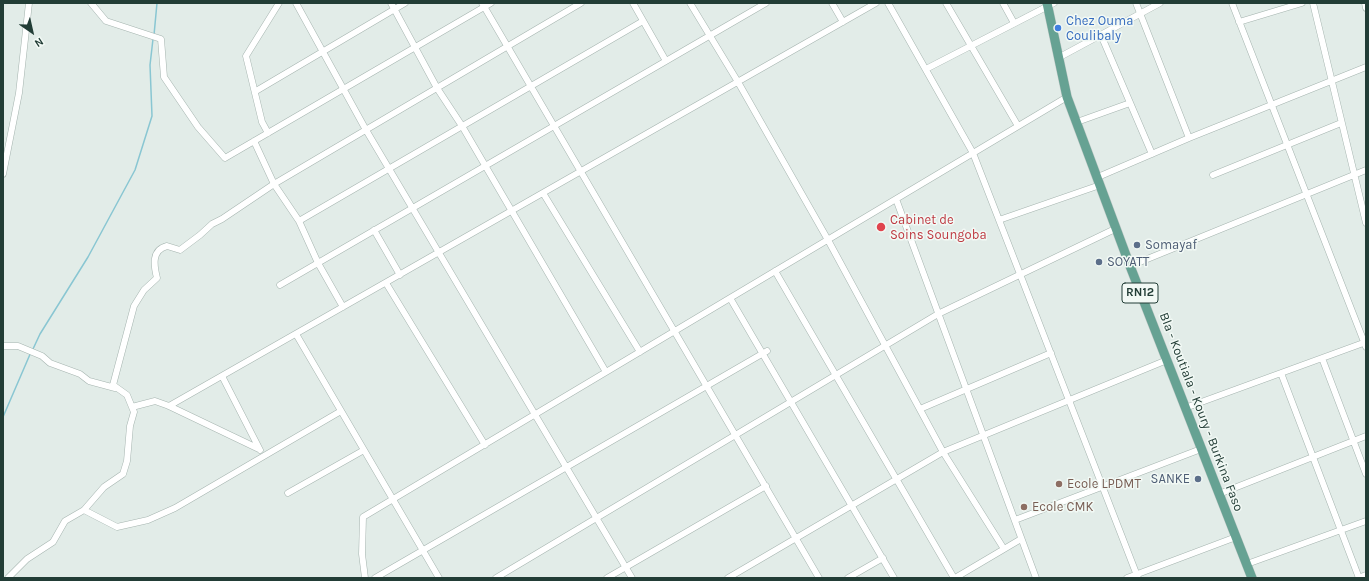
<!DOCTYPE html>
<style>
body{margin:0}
#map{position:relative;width:1369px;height:581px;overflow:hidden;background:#e2ece8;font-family:Karla,sans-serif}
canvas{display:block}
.frame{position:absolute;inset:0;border:4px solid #223d36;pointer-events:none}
.north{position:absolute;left:12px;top:12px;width:40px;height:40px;-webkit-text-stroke:3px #f2f9f5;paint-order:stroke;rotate:146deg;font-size:11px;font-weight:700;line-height:16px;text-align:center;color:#223d36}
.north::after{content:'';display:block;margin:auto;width:14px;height:18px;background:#223d36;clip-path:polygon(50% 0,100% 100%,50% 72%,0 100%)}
</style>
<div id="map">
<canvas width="1369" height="581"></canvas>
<div class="frame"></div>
<div class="north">N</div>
</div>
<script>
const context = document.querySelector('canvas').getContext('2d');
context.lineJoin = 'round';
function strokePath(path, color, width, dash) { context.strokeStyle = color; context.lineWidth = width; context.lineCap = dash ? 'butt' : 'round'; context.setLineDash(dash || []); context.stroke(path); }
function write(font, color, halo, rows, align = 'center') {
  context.font = font + ' Karla,sans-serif'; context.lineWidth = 3; context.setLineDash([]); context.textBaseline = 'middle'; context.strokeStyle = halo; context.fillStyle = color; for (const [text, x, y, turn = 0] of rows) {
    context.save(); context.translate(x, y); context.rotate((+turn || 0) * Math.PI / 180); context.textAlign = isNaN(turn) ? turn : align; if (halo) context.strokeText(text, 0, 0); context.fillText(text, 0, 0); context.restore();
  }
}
strokePath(new Path2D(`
 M154,35L157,3
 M33,349L40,334L88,257L135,170L152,116L150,65L153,39
 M3,417L31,352`), '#89c6d2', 1.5);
const street = new Path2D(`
 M91,3L106,21L161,39L164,77L198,127L225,158L491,3
 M296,3L366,130L632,578
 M391,3L437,88L462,126L606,372
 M482,3L819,578
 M633,3L666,61
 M690,3L738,82L828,240L943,452L1004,549
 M832,3L843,22
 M888,3L973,153L1138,578
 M946,3L1018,126
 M1003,3L1014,23
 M1136,3L1189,138
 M1232,3L1366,347
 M1313,3L1366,223
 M1365,3L1366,8
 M1239,22L1302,3
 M1101,35L1152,154
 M1058,58L1160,3
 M926,69L1054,3
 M256,91L405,3
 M1077,122L1130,103
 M268,133L262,122L246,56L279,3
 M254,141L274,184L299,221L318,263L343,307
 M3,174L19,93L29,3
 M1213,175L1341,123
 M1098,177L1189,138L1366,67
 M543,193L640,352
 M896,199L1036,578
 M999,220L1100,185
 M299,221L643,21
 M374,230L400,275
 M1130,266L1366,170
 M775,271L954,578
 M386,283L485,445
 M280,285L766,3
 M730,298L894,578
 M296,334L439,578
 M3,346H18L42,356L50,363L80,374L89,381L115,388
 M1322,358L1366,474
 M1281,373L1359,578
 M222,376L260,450
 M169,406L876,3
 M132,407L155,401L169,406L259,449
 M1185,408L1366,342
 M920,409L1051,353
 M288,493L364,450
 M1219,494L1366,436
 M84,510L117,527L148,520L175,508L341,411
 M1015,520L1201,449
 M1247,564L1366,521
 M8,578L27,559L53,542L65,521L84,510L104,487L123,474L127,461L130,426L134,412L127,395L113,385L134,306L144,290L157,278C154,266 151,250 167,246L180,250L200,235L212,224L222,219L274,184L581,3
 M365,578L362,554L363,517L1067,97
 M375,578L767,351
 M496,578L938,314L1117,228
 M607,578L766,486
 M728,578L943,452L1167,360
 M848,578L883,558
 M955,578L1021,539
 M1127,578L1236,537
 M1358,578L1366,575`);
const primary = new Path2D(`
 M1047,3L1067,97L1130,266L1252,578`);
strokePath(street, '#a5b4af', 7);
strokePath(primary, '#c1c9c7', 10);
strokePath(street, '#fff', 6);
strokePath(primary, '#66a293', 9);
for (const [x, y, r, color] of [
 [1058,28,4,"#3f7fe0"],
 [881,227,5,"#e0444e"],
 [1137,245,4,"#5c6f8a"],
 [1099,262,4,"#5c6f8a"],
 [1198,479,4,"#5c6f8a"],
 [1059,484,4,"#8d6e63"],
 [1024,507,4,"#8d6e63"]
]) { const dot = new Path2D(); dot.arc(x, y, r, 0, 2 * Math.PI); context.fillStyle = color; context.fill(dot); strokePath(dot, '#f2f9f5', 1.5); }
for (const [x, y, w] of [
 [1140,293,36]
]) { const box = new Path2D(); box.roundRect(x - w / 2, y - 10, w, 20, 3); context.fillStyle = '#f2f9f5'; context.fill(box); strokePath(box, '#223d36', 1); }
write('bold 12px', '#223d36', null, [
 ["RN12",1140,293]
]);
write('13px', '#366cbe', '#f2f9f5', [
 ["Chez Ouma",1066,21],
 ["Coulibaly",1066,36]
], 'left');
write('13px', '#be3a42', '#f2f9f5', [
 ["Cabinet de",890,220],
 ["Soins Soungoba",890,235]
], 'left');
write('13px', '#4e5e75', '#f2f9f5', [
 ["Somayaf",1145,245],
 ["SOYATT",1107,262],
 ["SANKE",1190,479,"right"]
], 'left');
write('13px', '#223d36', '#f2f9f5', [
 ["Bla - Koutiala - Koury - Burkina Faso",1201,412,69]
]);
write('13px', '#785e54', '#f2f9f5', [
 ["Ecole LPDMT",1067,484],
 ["Ecole CMK",1032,507]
], 'left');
</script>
